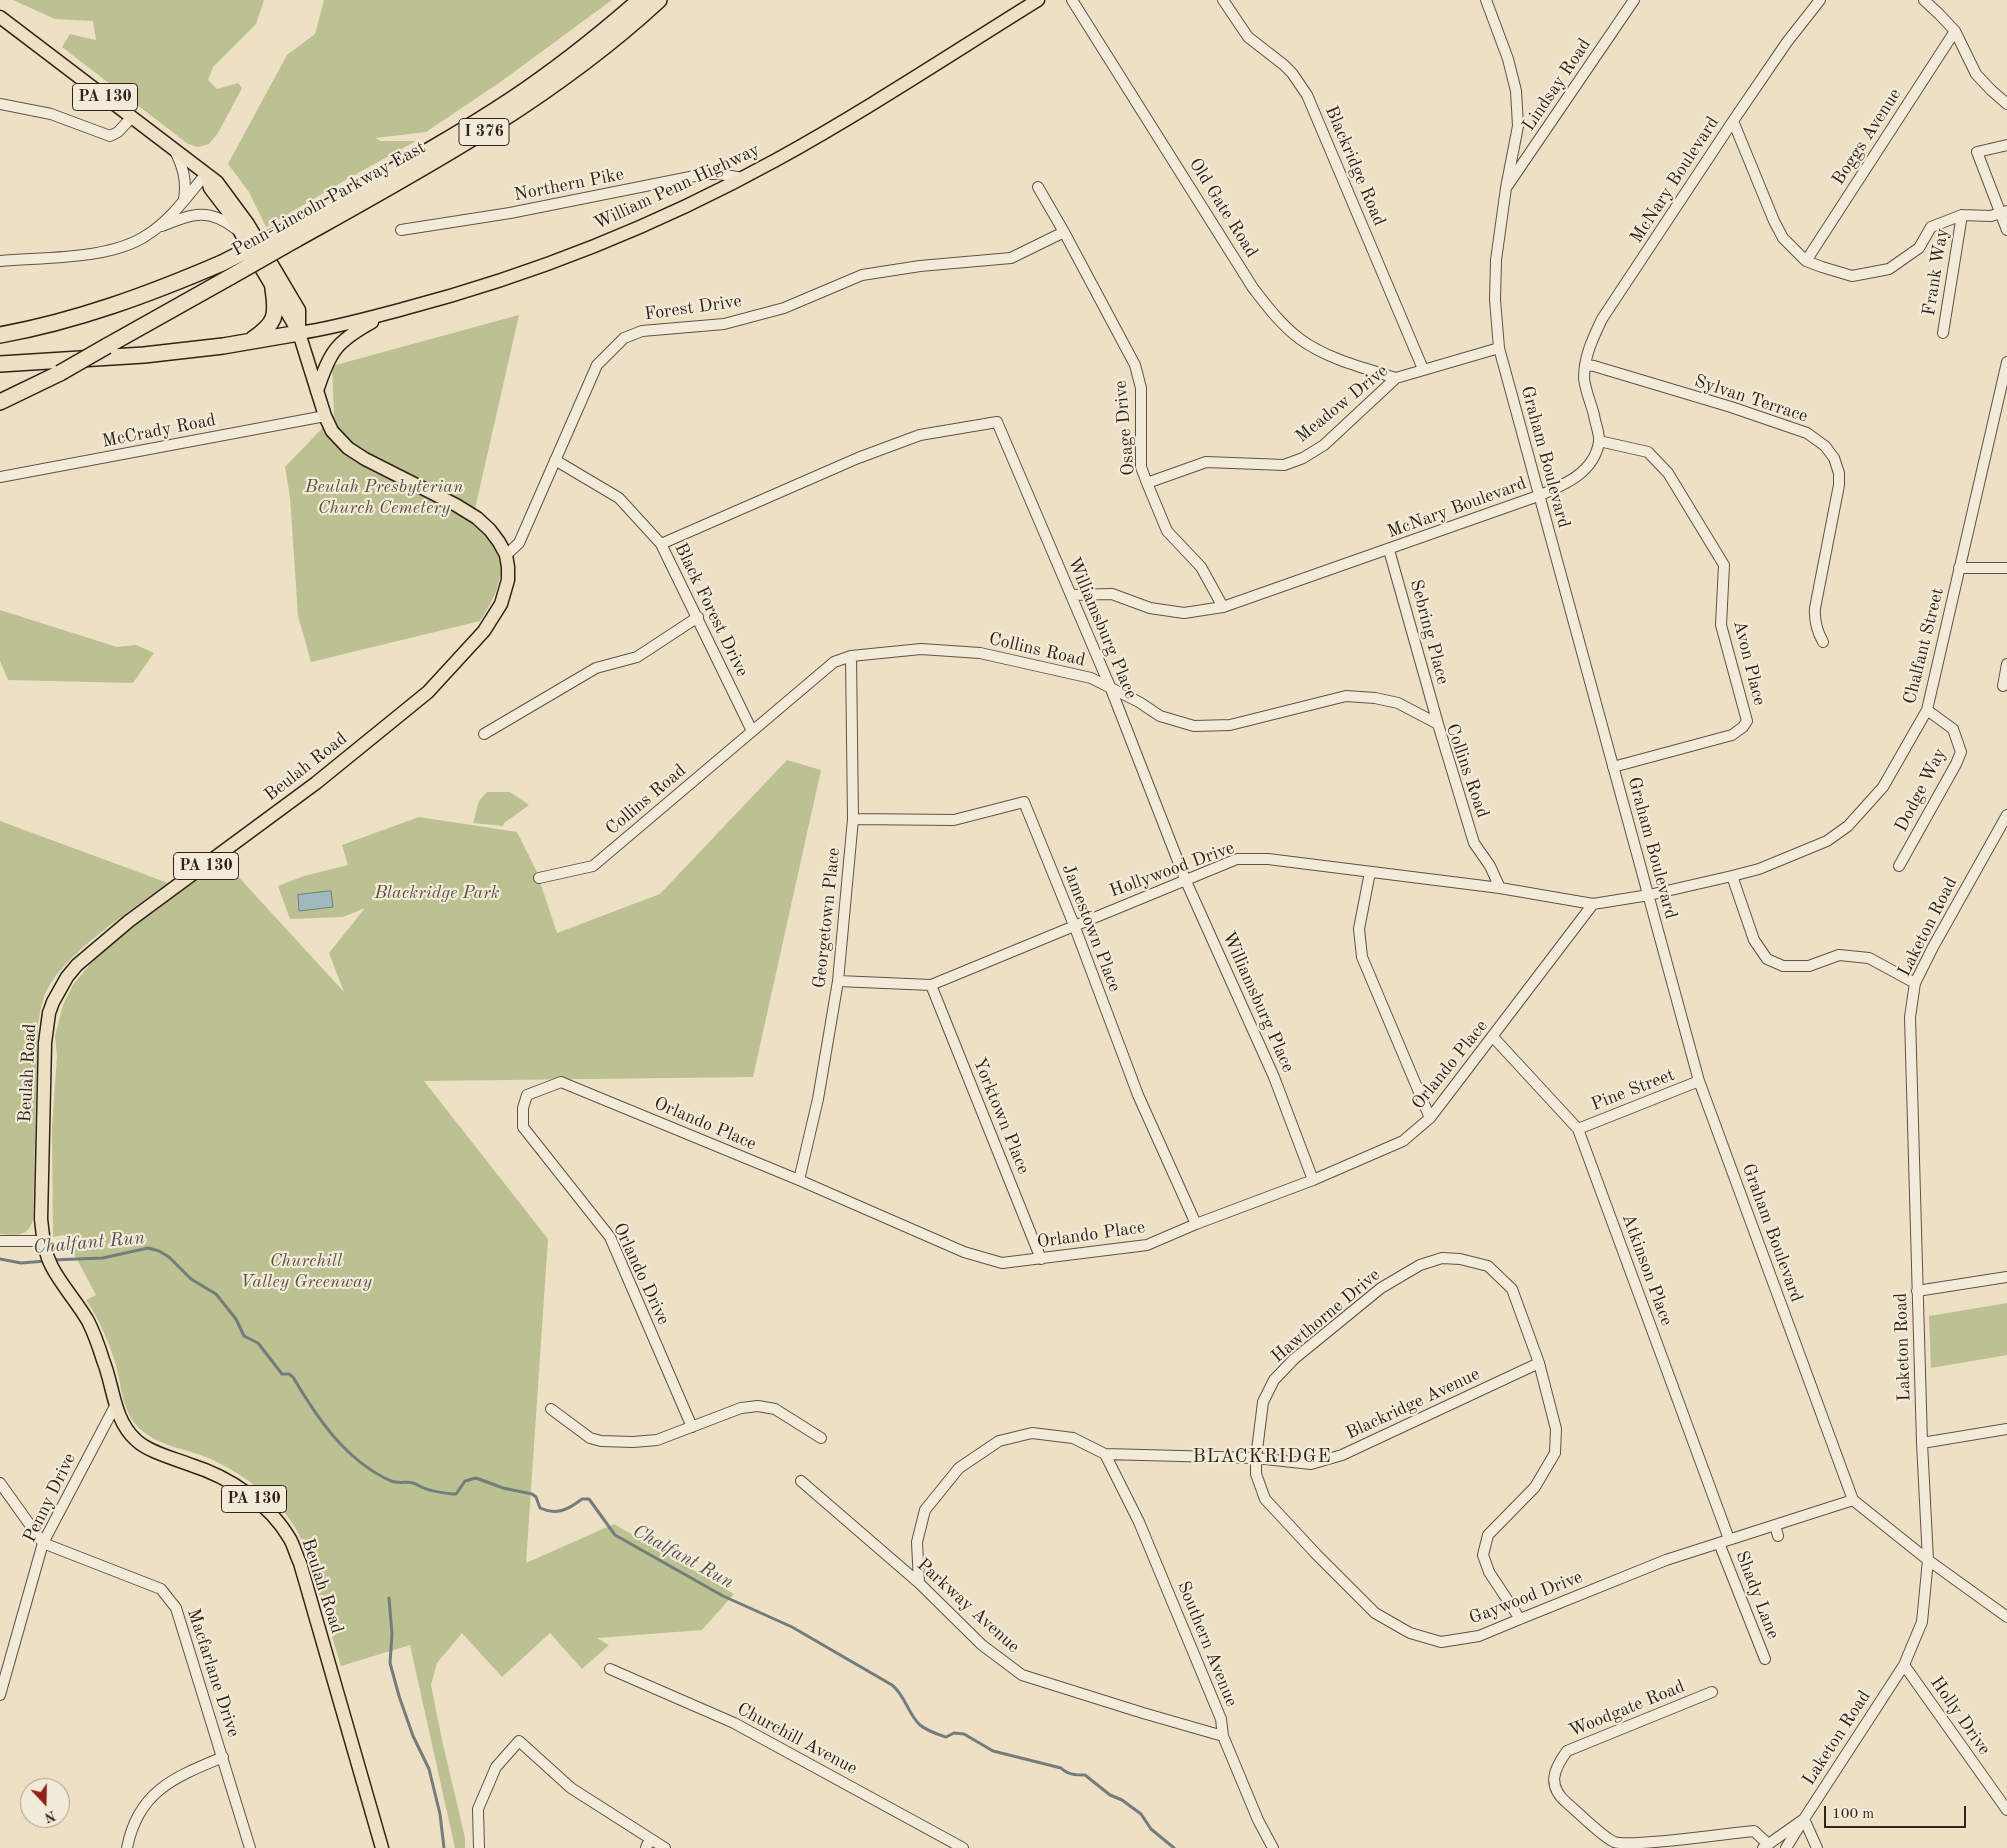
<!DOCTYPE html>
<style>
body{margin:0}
#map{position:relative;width:2007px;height:1848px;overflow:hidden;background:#ede0c4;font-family:"Old Standard TT",serif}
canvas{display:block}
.north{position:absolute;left:20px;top:1778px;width:50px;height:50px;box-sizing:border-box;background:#f3ebd9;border:1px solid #a69b8d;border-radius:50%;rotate:159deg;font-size:14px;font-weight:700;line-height:20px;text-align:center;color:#32221a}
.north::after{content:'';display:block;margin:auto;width:18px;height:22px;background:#8f2418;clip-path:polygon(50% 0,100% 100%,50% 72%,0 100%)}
.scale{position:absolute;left:1824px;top:1806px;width:142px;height:22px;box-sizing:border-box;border:2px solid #32221a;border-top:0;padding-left:6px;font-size:15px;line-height:18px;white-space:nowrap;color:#32221a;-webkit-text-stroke:4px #f3ebd9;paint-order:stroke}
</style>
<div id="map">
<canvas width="2007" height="1848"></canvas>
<div class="north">N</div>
<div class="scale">100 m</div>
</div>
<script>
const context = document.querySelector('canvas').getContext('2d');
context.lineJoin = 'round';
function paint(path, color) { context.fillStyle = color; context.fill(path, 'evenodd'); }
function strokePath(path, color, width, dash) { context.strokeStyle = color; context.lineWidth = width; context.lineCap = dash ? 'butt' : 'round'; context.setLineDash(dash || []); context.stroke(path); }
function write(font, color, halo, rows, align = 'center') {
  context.font = font + ' "Old Standard TT",serif'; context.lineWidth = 4.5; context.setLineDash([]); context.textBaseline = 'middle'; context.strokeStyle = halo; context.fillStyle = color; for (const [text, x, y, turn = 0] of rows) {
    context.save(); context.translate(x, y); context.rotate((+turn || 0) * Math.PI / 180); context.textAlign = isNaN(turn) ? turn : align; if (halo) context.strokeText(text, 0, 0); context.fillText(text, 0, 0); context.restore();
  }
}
paint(new Path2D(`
 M13,0H264L256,24L213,67L208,80L217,89L238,83L242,88L218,133L209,144L198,147L188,144L62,47L70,34L96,40L93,21L55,19Z
 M324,0H612L499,83L426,132L376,138L380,141H416L349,178L266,227L249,192L228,164L287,55L315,34Z
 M519,315L472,522C479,529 489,537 494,545C509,572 495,598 480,621L311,662L298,616L290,497L285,467L334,416L332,366Z
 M0,610L117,647L136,645L154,653L133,683L8,680L0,661Z
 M787,760L821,770L753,1077L424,1081L548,1239L526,1563L614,1524L734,1594L702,1630L597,1638L609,1645L582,1669L550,1633L502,1677L462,1633L437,1663L431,1685L442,1740L465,1838V1848H455L410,1645L341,1666C333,1641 326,1615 318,1590C312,1569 307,1548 296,1529C279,1499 245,1476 215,1461C189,1448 158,1448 137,1426C122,1410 121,1382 115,1362C108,1340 99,1319 86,1300L96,1295L64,1235L53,1237L52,1128L57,1056L55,1036L63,1005L73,985L91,963L109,945L223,860L344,992L329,953L365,908L343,917L290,919L278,886L304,876L348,865L342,845L419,817L517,832L536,870L557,933L660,894Z
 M487,792H510L529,805L504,823L503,826L473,823L479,801Z
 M0,821L168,883C133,909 58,957 44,997C41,1005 40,1015 38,1023L33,1219C29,1238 15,1235 0,1234Z
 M2007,1303V1355L1931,1368L1929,1316Z`), '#bcc192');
const water = new Path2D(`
 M331,891L333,907L299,911L298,895Z`);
paint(water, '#9ebabf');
strokePath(water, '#737d7d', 1);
strokePath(new Path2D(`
 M0,1259L21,1263L46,1261
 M52,1260L103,1258L148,1248L159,1251L169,1257L191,1279L216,1294L236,1319L244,1336L258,1343L282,1374H289L293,1377C317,1418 346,1461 391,1481C399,1484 406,1481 413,1483C417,1484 420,1487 424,1488C433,1492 443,1493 453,1494H456L465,1481L476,1478L503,1488L532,1494L536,1497L540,1508C557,1516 569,1509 582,1499H589L615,1535L723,1596L792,1627L892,1685C905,1695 908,1714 920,1725C927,1731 937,1734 946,1737L954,1733L964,1734L993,1751L1061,1768C1068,1775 1076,1775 1085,1775L1110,1795L1122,1800L1141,1814L1151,1829L1174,1848
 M389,1598L392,1634L390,1663L399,1696L413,1736L429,1769L440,1814L444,1848`), '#737d7d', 3);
const minor = new Path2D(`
 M1072,0L1253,288C1267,306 1281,325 1300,339C1327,359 1364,368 1396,378
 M1223,0L1248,37L1284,65L1292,73L1307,95L1423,369
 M1486,0L1508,59L1516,91L1518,126L1506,188L1496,260L1495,300L1499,348L1699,1081L1853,1500L1928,1560L2007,1617
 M1924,0L1939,14L1955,31L1976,74L1991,90L2007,104
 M0,104L51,114L110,136L118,132L132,117
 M1733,121L1774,221L1783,238L1806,261L1822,267L1852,276L1889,269L1919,248L1931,227L1962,215L1991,216L2007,211
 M2007,145L1977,152L2007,230
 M175,151C183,167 187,181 184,199
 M1508,185L1634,0
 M1038,187L1064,232L1135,365L1141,388V467L1147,483L1167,531L1201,567L1223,607
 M162,226C192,214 208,207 236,229
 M401,230L510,213L705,174H719L743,178
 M0,261C44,257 110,260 147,235C171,220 188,195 206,174
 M1806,261L1955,31
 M1943,333L1962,215
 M1585,365L1594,366L1731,407L1807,433L1825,446L1834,458L1839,473V485L1815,608C1814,621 1817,631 1823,642
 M1599,441L1648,452L1668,473L1724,565L1721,625L1747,721L1743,727L1732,735L1613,767
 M555,460L619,498L661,544L752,731
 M0,477L325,416
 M1147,483L1206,462L1284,465L1303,458L1324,445L1396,378L1499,348
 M661,544L858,458L920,435L997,422L1111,689L1185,879L1274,1077L1313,1180
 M1389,550L1438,724
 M506,555L519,543L597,365L624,338L642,331L724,324L784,308L862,275L920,266L1011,258L1064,232
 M1959,568H2007
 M1071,595L1112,594L1150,608L1184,613L1223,607L1538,496C1564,485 1594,473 1599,442C1600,434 1595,423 1594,415C1591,403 1585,390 1584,378C1584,356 1593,338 1602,319L1733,121L1787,42L1820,0
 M2003,686L2007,664
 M484,734L596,668L637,657L698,617
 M853,819L954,820L1024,802L1074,925L1138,1095L1196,1224
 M1899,866L1956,764L1961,752L1953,729L1927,710
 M1370,872L1359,929L1362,957L1430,1118
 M1732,876L1754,940L1767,959L1783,966H1809L1839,955L1869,958L1915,983
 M539,878L593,866L834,662L851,656L921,649L980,653L1091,678L1139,702L1160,716L1194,726L1230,725L1346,696L1375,698L1398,703L1438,724L1474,843L1490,866L1500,888
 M838,981L931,985L1237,859H1268L1500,888L1593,904L1649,895L1732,876L1759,869L1827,841L1848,826L1883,787L1927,710L2007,362
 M931,985L1041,1259
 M1493,1037L1578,1129L1729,1539
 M1578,1129L1699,1081
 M799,1180L818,1099L838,981L853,819L851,656
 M0,1241H43
 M1917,1291L2007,1277
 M551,1409L590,1438L601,1441L633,1442L657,1440L741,1408L758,1406L775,1409L821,1438
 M692,1427L610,1237L523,1127V1108L527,1095L561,1082L799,1180L964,1252L1002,1263L1147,1245L1196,1224L1313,1180L1403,1141L1430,1118L1593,904
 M1922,1443L2007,1429
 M1105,1454L1139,1522L1221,1719L1223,1736L1258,1820L1273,1848
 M801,1481L919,1583L982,1645L1022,1675L1143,1713L1223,1736
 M0,1483L43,1543L161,1589L176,1608L250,1848
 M1775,1525L1778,1536
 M1719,1543L1765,1659
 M919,1583L917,1542L925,1510L959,1468L999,1441L1032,1433L1073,1438L1105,1454L1256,1458L1311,1464L1342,1455L1539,1363
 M1520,1619L1489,1572L1483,1555L1488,1535L1535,1487L1555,1453L1556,1429L1539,1363L1512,1289L1488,1266L1460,1259L1442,1258L1420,1265L1381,1288L1294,1359L1274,1380L1263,1402L1256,1458V1474L1265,1499L1317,1555L1375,1613L1410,1633L1441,1642L1479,1636L1520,1619L1666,1560L1853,1500
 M1904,1665L2007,1810
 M610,1669L734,1723L963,1848
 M1712,1692L1567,1751C1553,1770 1547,1786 1567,1803C1580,1814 1600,1835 1614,1842C1631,1848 1729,1833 1754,1831L1768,1844
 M0,1695L43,1543L115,1406
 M1804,1819L1817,1848
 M127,1848C138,1791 175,1777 223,1757
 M479,1848L478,1809L496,1767L519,1741L571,1788L665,1848
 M646,1848L647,1845L652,1840
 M1763,1848L1804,1819L1904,1665L1922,1622L1928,1560L1922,1443L1910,1017L1915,983L1933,947L2007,815
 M1786,1848L1802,1822`);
const major = new Path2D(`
 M0,17L217,182L248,224L299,310V333L325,416L332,431L348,448L365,459L456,505L477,518L490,530L499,542L506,555L508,567V580L501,604L484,631L428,692L316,783L129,921L77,965L67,977L53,1002L49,1013L45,1043L41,1219C43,1236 44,1252 52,1267C62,1286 77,1302 88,1321C94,1333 99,1347 103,1360C114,1387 113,1419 136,1440C148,1452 176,1459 191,1465C229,1477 269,1503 290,1539C294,1546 296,1555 300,1563L382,1848
 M206,174L210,188L229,213L299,333
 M299,333C334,328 369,318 403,309C533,275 658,225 776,160C865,111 951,54 1038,0
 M317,391C330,351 336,342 372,322`);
const highway = new Path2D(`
 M289,229C363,187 440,147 511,100C556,70 599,36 640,0
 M295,240C422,169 551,100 659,0
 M0,335C77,321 150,294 222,263
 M253,339C276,323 277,316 273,289
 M107,346L230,277
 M0,364L144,355L223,346L299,333
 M0,402L60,373`);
strokePath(minor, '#615244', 12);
strokePath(major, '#32221a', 15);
strokePath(highway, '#32221a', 18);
strokePath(minor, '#f3ebd9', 10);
strokePath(major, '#ede0c4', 12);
strokePath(highway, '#ede0c4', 15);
const highwayBridge = new Path2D(`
 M222,263L289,229
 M230,277L295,240
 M60,373L107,346`);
strokePath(highwayBridge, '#32221a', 18, []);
strokePath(highwayBridge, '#ede0c4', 15);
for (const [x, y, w] of [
 [105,97,65],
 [484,132,50],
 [206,866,65],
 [254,1499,65]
]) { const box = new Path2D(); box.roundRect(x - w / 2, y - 13.5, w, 27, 4); context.fillStyle = '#f3ebd9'; context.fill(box); strokePath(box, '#32221a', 1); }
write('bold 16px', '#32221a', null, [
 ["PA 130",105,97],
 ["I 376",484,132],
 ["PA 130",206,866],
 ["PA 130",254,1499]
]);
write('18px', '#32221a', '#f3ebd9', [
 ["Lindsay Road",1557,85,-56],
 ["Boggs Avenue",1867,137,-57],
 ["Blackridge Road",1355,166,67],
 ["McNary Boulevard",1675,180,-57],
 ["Northern Pike",569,185,-11],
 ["William Penn Highway",677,187,-25],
 ["Penn-Lincoln Parkway East",329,199,-29],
 ["Old Gate Road",1223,208,58],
 ["Frank Way",1936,272,-81],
 ["Forest Drive",693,308,-8],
 ["Sylvan Terrace",1751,399,18],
 ["Meadow Drive",1342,404,-39],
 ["Osage Drive",1125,428,-95],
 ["McCrady Road",159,431,-11],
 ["Graham Boulevard",1545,457,75],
 ["McNary Boulevard",1457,508,-20],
 ["Black Forest Drive",711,610,64],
 ["Williamsburg Place",1102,628,67],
 ["Sebring Place",1429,632,75],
 ["Chalfant Street",1924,646,-76],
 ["Collins Road",1037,650,13],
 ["Avon Place",1749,663,76],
 ["Beulah Road",306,767,-38],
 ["Collins Road",1467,771,71],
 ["Dodge Way",1921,790,-63],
 ["Collins Road",646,800,-40],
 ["Graham Boulevard",1652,848,75],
 ["Hollywood Drive",1172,870,-20],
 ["Georgetown Place",827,918,-84],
 ["Laketon Road",1928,927,-63],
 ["Jamestown Place",1091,928,69],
 ["Williamsburg Place",1258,1002,66],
 ["Orlando Place",1450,1065,-51],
 ["Beulah Road",28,1073,-87],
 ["Pine Street",1633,1090,-21],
 ["Yorktown Place",1001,1116,68],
 ["Orlando Place",705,1124,23],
 ["Graham Boulevard",1772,1233,70],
 ["Orlando Place",1091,1235,-8],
 ["Atkinson Place",1647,1270,70],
 ["Orlando Drive",641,1274,65],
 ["Hawthorne Drive",1326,1316,-40],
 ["Laketon Road",1903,1347,-92],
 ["Blackridge Avenue",1413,1404,-25],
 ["Penny Drive",50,1498,-64],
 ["Beulah Road",322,1586,72],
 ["Shady Lane",1757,1595,69],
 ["Gaywood Drive",1526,1598,-21],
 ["Parkway Avenue",968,1606,42],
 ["Southern Avenue",1207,1644,68],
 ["Macfarlane Drive",213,1673,72],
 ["Woodgate Road",1627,1709,-22],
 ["Holly Drive",1960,1716,55],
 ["Laketon Road",1837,1738,-57],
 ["Churchill Avenue",797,1739,28]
]);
write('italic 18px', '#5b523e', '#f3ebd9', [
 ["Beulah Presbyterian",384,487],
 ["Church Cemetery",384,508],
 ["Blackridge Park",437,893],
 ["Churchill",306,1261],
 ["Valley Greenway",306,1282]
]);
write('italic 19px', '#52504c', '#f3ebd9', [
 ["Chalfant Run",89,1243,-5],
 ["Chalfant Run",683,1557,29]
]);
context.letterSpacing = '1px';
write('19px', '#32221a', '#f3ebd9', [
 ["BLACKRIDGE",1262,1457]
]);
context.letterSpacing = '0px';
</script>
